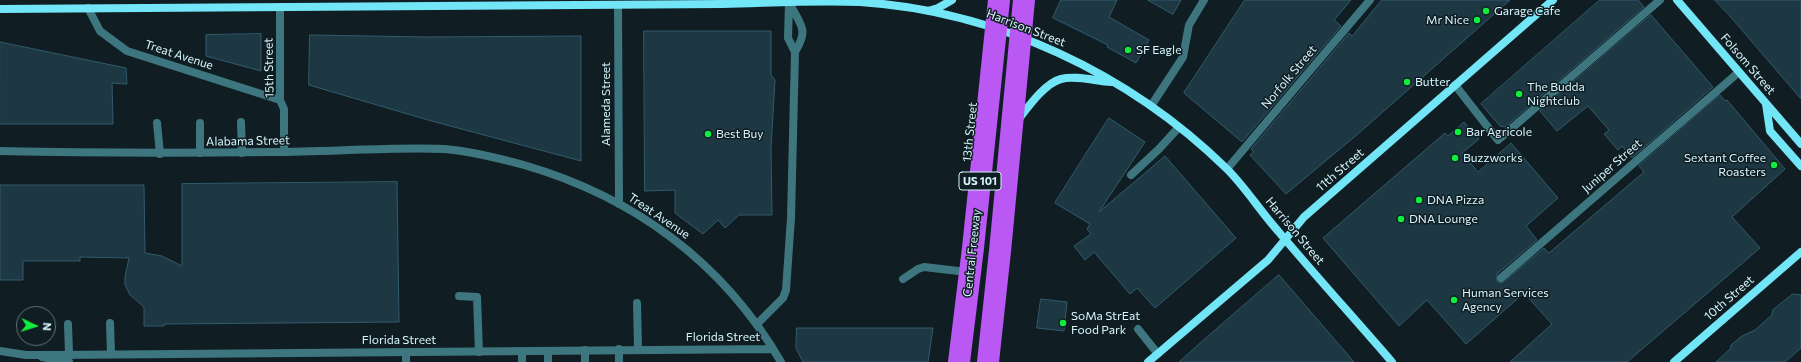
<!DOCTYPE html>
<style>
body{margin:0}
#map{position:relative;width:1801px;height:362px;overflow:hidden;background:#101e23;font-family:Commissioner,sans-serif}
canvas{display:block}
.north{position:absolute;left:16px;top:306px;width:40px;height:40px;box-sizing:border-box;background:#101e23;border:1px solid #5f747a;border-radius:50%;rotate:94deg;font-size:11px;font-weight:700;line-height:16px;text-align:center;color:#d5f4fc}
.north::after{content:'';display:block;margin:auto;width:14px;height:18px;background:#0fee3d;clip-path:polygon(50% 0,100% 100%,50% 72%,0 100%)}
</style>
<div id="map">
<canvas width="1801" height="362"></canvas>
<div class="north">N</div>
</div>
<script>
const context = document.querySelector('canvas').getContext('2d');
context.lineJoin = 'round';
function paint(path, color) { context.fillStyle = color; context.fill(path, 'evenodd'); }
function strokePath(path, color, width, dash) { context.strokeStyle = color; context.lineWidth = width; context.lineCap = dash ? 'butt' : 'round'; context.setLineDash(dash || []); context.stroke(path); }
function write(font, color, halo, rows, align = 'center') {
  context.font = font + ' Commissioner,sans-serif'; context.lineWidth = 3; context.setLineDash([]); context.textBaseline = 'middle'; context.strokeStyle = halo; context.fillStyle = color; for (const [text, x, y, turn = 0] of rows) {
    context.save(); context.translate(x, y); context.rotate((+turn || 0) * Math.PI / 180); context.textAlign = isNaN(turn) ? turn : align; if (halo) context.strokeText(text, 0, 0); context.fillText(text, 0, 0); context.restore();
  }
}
const building = new Path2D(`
 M1061,0H1117L1109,17L1149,40L1136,63L1107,47L1108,45L1053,18Z
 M1148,0H1181L1173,14Z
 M1245,0H1351L1334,20L1341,26L1242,142L1184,93Z
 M1382,0H1510L1359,133L1286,194L1250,155L1254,152L1251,149L1349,33L1352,36Z
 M1600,0H1638L1644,7L1505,127L1500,126L1481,104Z
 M1715,0H1801V99L1729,15Z
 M1651,15L1713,87L1632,158L1622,146L1618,150L1604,134L1609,130L1588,106L1557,131L1540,111Z
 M644,31H771V75L775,80L771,148L772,215H739L725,228L718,220L703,234L675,213V190L645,191Z
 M261,34V71L206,56V35Z
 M310,35L427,37L581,36V161L428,120L309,85Z
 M0,42L126,68L127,84L112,83L113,124H0Z
 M1720,95L1725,101L1727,100L1785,169L1732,217L1760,248L1627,362H1510L1552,324L1524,293L1466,344L1427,300L1399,326L1323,238L1445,133L1448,136L1464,122L1479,139L1462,153L1478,172L1511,143L1558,198L1526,226L1537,240L1497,274V281L1502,283L1544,248L1549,253L1644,172L1639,166Z
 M1109,118L1145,142L1099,212L1165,156L1236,238L1155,308L1137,288L1130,294L1094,252L1085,260L1074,246L1091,234L1087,229L1090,224L1055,203Z
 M397,182L399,322L164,324V326H144V307L130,295L125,285V277L129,258L80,257V261H23V280H0V185H144L145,253L162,256L182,266V184Z
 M1279,275L1354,362H1179L1207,337Z
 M1793,294L1801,295V348L1785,362H1716L1731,348V345L1742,336L1755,330L1772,315L1773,310Z
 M1041,299L1067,302L1064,331L1037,328Z
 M797,328H933L928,362H803L796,348Z`);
paint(building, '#1d3743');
strokePath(building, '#315b6e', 1);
strokePath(new Path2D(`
 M790,4C801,26 809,29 795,52
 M1455,85L1498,140L1660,0
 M241,122L242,153
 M157,123L160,154
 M200,123V153
 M1227,169L1291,93
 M1131,175L1159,149L1179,127
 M903,279L918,269L924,267L967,272
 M459,296L477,297L479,352
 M637,303L638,349
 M110,323L111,354
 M68,324L69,354
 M757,324L783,298L786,290L791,218L795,52L788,38L789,3
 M1138,329L1158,354
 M619,349V362
 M585,350V362
 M548,351V362
 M522,352V362
 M42,357L69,362
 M406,362V352`), '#3e767f', 8);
strokePath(new Path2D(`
 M618,5L619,204
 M280,7V100L284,109V152
 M88,8L100,31L127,51L280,100
 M1291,93L1370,0
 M1151,106L1183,57L1189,25L1204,0
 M0,151C91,153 181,153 272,152C329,152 387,147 444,149C471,151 498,158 524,165C634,197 723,262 781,362
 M1501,278L1739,72
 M0,351L26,355H58L773,349`), '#3e767f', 8);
strokePath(new Path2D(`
 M1677,0L1801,144
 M0,9L723,4C769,3 814,0 860,2C997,11 1129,73 1227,169C1246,188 1260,211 1278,231C1315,275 1354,318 1392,362
 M928,11L938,8L952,0
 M1766,104L1770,131L1801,166
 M1018,120C1028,107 1045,83 1061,79C1076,75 1095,81 1111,82
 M1148,362L1268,260L1304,217L1553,0
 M1674,362L1801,252`), '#72e5f6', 8);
strokePath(new Path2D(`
 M959,362L973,248L999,0
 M988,362L1000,251L1024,0`), '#ba58f4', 22);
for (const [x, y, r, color] of [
 [1486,11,4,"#0fee3d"],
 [1477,20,4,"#0fee3d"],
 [1128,50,4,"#0fee3d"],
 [1407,82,4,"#0fee3d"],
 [1519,94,4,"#0fee3d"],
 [1458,132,4,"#0fee3d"],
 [708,134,4,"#0fee3d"],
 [1455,158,4,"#0fee3d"],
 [1774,165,4,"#0fee3d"],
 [1419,200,4,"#0fee3d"],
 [1401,219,4,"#0fee3d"],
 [1454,300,4,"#0fee3d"],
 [1063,323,4,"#0fee3d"]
]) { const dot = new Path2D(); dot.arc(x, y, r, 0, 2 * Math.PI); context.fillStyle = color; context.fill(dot); strokePath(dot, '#101e23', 1.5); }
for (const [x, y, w] of [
 [980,181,42]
]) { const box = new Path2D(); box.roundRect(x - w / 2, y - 9, w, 18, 3); context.fillStyle = '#101e23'; context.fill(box); strokePath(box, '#d5f4fc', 1); }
write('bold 11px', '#d5f4fc', null, [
 ["US 101",980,181]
]);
write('12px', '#d5f4fc', '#101e23', [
 ["Garage Cafe",1494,11],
 ["Mr Nice",1469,20,"right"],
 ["SF Eagle",1136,50],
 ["Butter",1415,82],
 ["The Budda",1527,87],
 ["Nightclub",1527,101],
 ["Bar Agricole",1466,132],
 ["Best Buy",716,134],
 ["Buzzworks",1463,158],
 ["Sextant Coffee",1766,158,"right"],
 ["Roasters",1766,172,"right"],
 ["DNA Pizza",1427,200],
 ["DNA Lounge",1409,219],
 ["Human Services",1462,293],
 ["Agency",1462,307],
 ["SoMa StrEat",1071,316],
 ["Food Park",1071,330]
], 'left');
write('12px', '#d5f4fc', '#101e23', [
 ["Harrison Street",1026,28,21],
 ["Treat Avenue",179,55,18],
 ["Folsom Street",1748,64,49],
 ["15th Street",269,68,-91],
 ["Norfolk Street",1289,77,-50],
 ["Alameda Street",606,104,-90],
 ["13th Street",970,132,-84],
 ["Alabama Street",248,141,-1],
 ["Juniper Street",1612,166,-41],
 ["11th Street",1340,170,-41],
 ["Treat Avenue",659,216,34],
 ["Harrison Street",1295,231,50],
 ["Central Freeway",972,253,-84],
 ["10th Street",1729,298,-41],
 ["Florida Street",723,337],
 ["Florida Street",399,340]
]);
</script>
